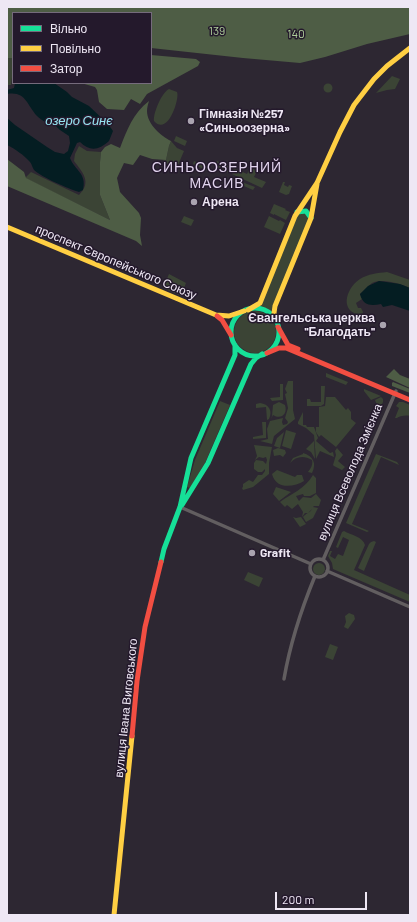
<!DOCTYPE html>
<meta charset="utf-8">
<style>
body{margin:0}
#map{position:relative;width:417px;height:922px;overflow:hidden;background:#2d2732;font-family:Barlow,sans-serif}
canvas{display:block}
.frame{position:absolute;inset:0;border:8px solid #eee7f4;pointer-events:none}
.legend{position:absolute;left:12px;top:12px;width:140px;height:72px;box-sizing:border-box;background:#24192c;border:1px solid #756b7c;margin:0;padding:5px 7px;list-style:none;font-size:12px;color:#eee7f4}
.legend li{display:flex;align-items:center;gap:8px;height:20px}
.legend b{width:20px;border:1px solid #756b7c}
.scale{position:absolute;left:275px;top:892px;width:92px;height:18px;box-sizing:border-box;border:2px solid #eee7f4;border-top:0;padding-left:5px;font-size:12px;line-height:14px;white-space:nowrap;color:#eee7f4;-webkit-text-stroke:3px #24192c;paint-order:stroke}
</style>
<div id="map">
<canvas width="417" height="922"></canvas>
<div class="frame"></div>
<ul class="legend">
<li><b style="height:5px;background:#16e098"></b>Вільно</li>
<li><b style="height:5px;background:#ffcf43"></b>Повільно</li>
<li><b style="height:5px;background:#f24e42"></b>Затор</li>
</ul>
<div class="scale">200 m</div>
</div>
<script>
const context = document.querySelector('canvas').getContext('2d');
context.lineJoin = 'round';
function paint(path, color) { context.fillStyle = color; context.fill(path, 'evenodd'); }
function strokePath(path, color, width, dash) { context.strokeStyle = color; context.lineWidth = width; context.lineCap = dash ? 'butt' : 'round'; context.setLineDash(dash || []); context.stroke(path); }
function write(font, color, halo, rows, align = 'center') {
  context.font = font + ' Barlow,sans-serif'; context.lineWidth = 3; context.setLineDash([]); context.textBaseline = 'middle'; context.strokeStyle = halo; context.fillStyle = color; for (const [text, x, y, turn = 0] of rows) {
    context.save(); context.translate(x, y); context.rotate((+turn || 0) * Math.PI / 180); context.textAlign = isNaN(turn) ? turn : align; if (halo) context.strokeText(text, 0, 0); context.fillText(text, 0, 0); context.restore();
  }
}
paint(new Path2D(`
 M7,58H12L13,70L11,85H7Z
 M392,76L400,79L395,89L387,90L376,93Z
 M323.5 88a4.5 4.5 0 1 1 9 0a4.5 4.5 0 1 1-9 0Z
 M169,89L177,92C180,98 168,137 154,121C153,113 162,92 169,89Z
 M176,136L187,141L185,146L174,141Z
 M171,141L177,148L184,151L178,165L174,163L166,164L163,160H166L169,146Z
 M79,146L87,151L101,152L100,162V195L110,220L25,178L31,172L79,195C92,182 83,173 74,161L75,154Z
 M194,161L211,169L210,172L193,164Z
 M217,161L232,168L229,173L214,166Z
 M234,168L247,174L249,170L254,169L256,173L254,177L266,182L262,188L232,174Z
 M231,178L255,187L253,190L230,180Z
 M283,182H285L284,185L288,187L289,185L292,186L289,194L286,195L279,192Z
 M274,204L286,209L285,210L290,212L286,220L274,214V215L270,213Z
 M300,212H305L310,217L272,312L266,308L260,307L297,217Z
 M184,216L194,220L191,226L181,222Z
 M269,216L279,221L280,220L285,223L280,234L264,227Z
 M387,272L410,280V288C400,284 383,278 372,283C368,286 364,291 360,294L362,299L356,303L358,308H361L363,312L362,315C339,313 345,289 360,279C368,274 378,273 387,272Z
 M169,274L186,283L181,296L163,288Z
 M234 332a21 21 0 1 1 42 0a21 21 0 1 1-42 0Z
 M326,373L348,382L346,385L326,377Z
 M288,381H293V410L295,419L274,436L272,444L260,441L268,439L267,429L270,421L283,418L282,422L283,425L287,424L288,422L285,418L288,408L285,394L287,393L285,389Z
 M280,384H283V400L272,401L270,398L280,397Z
 M321,386H325L324,404L321,406H307V399H310L311,402H321Z
 M364,389L381,396L371,400L364,391Z
 M326,397H335L346,410L348,408L351,412V419L356,423L336,447L321,435L319,437L316,432V427H319V407L325,406Z
 M381,397L383,399V402L377,415V412L379,410L375,400Z
 M220,401L230,405L205,463L190,488L187,487L195,460Z
 M279,402L285,405C288,414 281,420 273,415L271,419L272,416L273,405Z
 M399,402H403L410,405V416C406,415 399,416 397,418H395L399,408L396,406Z
 M260,403C269,404 273,411 269,419L267,420L266,407L256,408V404Z
 M303,412V425H306L307,427H314L318,438L316,441L330,453L333,452L334,457L320,451L316,459L314,435L306,428L298,424V422Z
 M262,422H266V438L253,439V437L263,435Z
 M286,430L296,433L291,449L282,446Z
 M284,432L280,448L274,446L277,438Z
 M314,441L315,459L311,452L306,449Z
 M254,445L272,447L269,463V474L253,487L243,490L242,488L243,487V484L249,480L253,482L258,475H262L265,471V469L262,472H258L254,469V463L256,460L263,461L266,464L267,460L266,457L263,458L259,457L255,460L257,456Z
 M278,448L285,450L286,453L283,457L280,455L274,456L273,450Z
 M337,448L343,455L338,461L345,467L342,470L334,466L333,465L336,455L335,451Z
 M303,453C313,456 317,463 312,473L308,472C311,468 313,465 312,460C304,455 296,456 290,463L293,458L303,454Z
 M376,454L397,462L399,465L381,457L352,524L369,531L367,532L346,523Z
 M277,470L295,477L297,475H302L304,481C294,487 276,490 272,474Z
 M313,475L316,478V493L310,496H304L303,494L296,496L299,501L303,497L311,498L316,494L321,500L319,506H314L313,507L318,508L313,518L306,522L303,517C306,513 310,513 312,509L308,513H305L302,517L303,512L298,504L292,509L287,505L285,507L280,502C292,493 305,489 313,475Z
 M276,487L291,492L279,501L273,494Z
 M293,517L296,518L301,517L306,524L300,527Z
 M344,531C351,535 363,537 365,545L354,570L410,595V602L333,569L332,563L328,556L330,551H332L330,556L335,559L338,554L343,556L349,540L343,537L338,548L336,547L342,532Z
 M374,541L376,542L364,571L358,568L369,544L371,542Z
 M313 569a6 6 0 1 1 12 0a6 6 0 1 1-12 0Z
 M248,572L263,578L259,587L244,580Z
 M349,613L354,615L355,619L348,629L344,627L346,622L345,616Z
 M330,644L338,647L333,660L325,657Z`), '#3b4435');
paint(new Path2D(`
 M7,7H410V34L367,44L325,57L300,63L243,58L151,48V13H13V58H7Z
 M151,55L196,59L200,62L198,66L147,94L140,104L131,99L124,110L107,109L99,102L97,90L95,87L81,83H151Z
 M149,101C148,104 147,108 147,111C147,124 161,136 171,141L169,146L166,160L152,159L140,155L133,165L124,163L117,178L120,192L139,213L141,218L140,235L142,246L136,241L7,186V159L24,172L26,178L110,220L100,195V162L101,152L105,147L111,144L120,148C127,130 133,113 149,101Z
 M394,369L400,375L410,379V388L386,377Z
 M393,382L410,389V393L392,386V383Z`), '#4e5d45');
paint(new Path2D(`
 M15,83H54L67,92L72,97L89,106L108,124L113,131L109,141C99,150 90,152 80,142L77,143L70,158C75,171 87,173 83,190L79,192C69,189 41,177 34,170C32,167 32,164 30,162C24,155 15,149 7,145V118L15,125L47,147L55,152L64,154L68,151L70,143L69,136C66,134 63,132 60,130C54,125 53,121 45,122C42,120 39,118 37,116C26,104 26,91 7,94V90L14,88Z
 M379,281L400,284L410,288V311L392,305L383,307L381,304C371,306 363,306 360,294L368,286Z`), '#041d22');
strokePath(new Path2D(`
 M180,507L311,564
 M310 568a9 9 0 1 1 18 0a9 9 0 1 1-18 0Z
 M323,560L396,391
 M327,571L410,607
 M284,679C290,644 301,610 315,576`), '#625e60', 3.5);
strokePath(new Path2D(`
 M297,212L306,211L311,218
 M231 332a24 24 0 1 1 48 0a24 24 0 1 1-48 0Z
 M182,505L208,463L251,364L256,358L262,354
 M161,562L164,549L180,507L191,458L235,355V345`), '#16e098', 5);
strokePath(new Path2D(`
 M7,227L216,315L229,316L244,311
 M248,310L260,303L295,216L317,183L340,132L354,105L374,79L387,66L410,48
 M276,320L274,313L275,306L311,218L317,184
 M114,915L132,736`), '#ffcf43', 5);
strokePath(new Path2D(`
 M217,316L222,320L231,335
 M278,327L288,345L298,349
 M267,353L279,348H286L410,400
 M132,736L137,681L145,627L161,562`), '#f24e42', 5);
for (const [x, y, r, color] of [
 [191,121,4,"#aaa4b0"],
 [194,202,4,"#aaa4b0"],
 [383,325,4,"#aaa4b0"],
 [252,553,4,"#aaa4b0"]
]) { const dot = new Path2D(); dot.arc(x, y, r, 0, 2 * Math.PI); context.fillStyle = color; context.fill(dot); strokePath(dot, '#24192c', 1.5); }
write('12px', '#aece9a', '#24192c', [
 ["139",217,31],
 ["140",296,34]
]);
write('bold 12px', '#eee7f4', '#24192c', [
 ["Гімназія №257",199,114],
 ["«Синьоозерна»",199,128],
 ["Арена",202,202],
 ["Євангельська церква",375,318,"right"],
 ["''Благодать''",375,332,"right"],
 ["Grafit",260,553]
], 'left');
write('12px', '#eee7f4', '#24192c', [
 ["проспект Європейського Союзу",116,262,23],
 ["вулиця Всеволода Змієнка",350,472,-67],
 ["вулиця Івана Виговського",126,708,-84]
]);
write('italic 13px', '#96e4f1', '#24192c', [
 ["озеро Синє",79,121]
]);
context.letterSpacing = '1px';
write('14px', '#e1d3ed', '#24192c', [
 ["СИНЬООЗЕРНИЙ",217,167],
 ["МАСИВ",217,183]
]);
context.letterSpacing = '0px';
</script>
